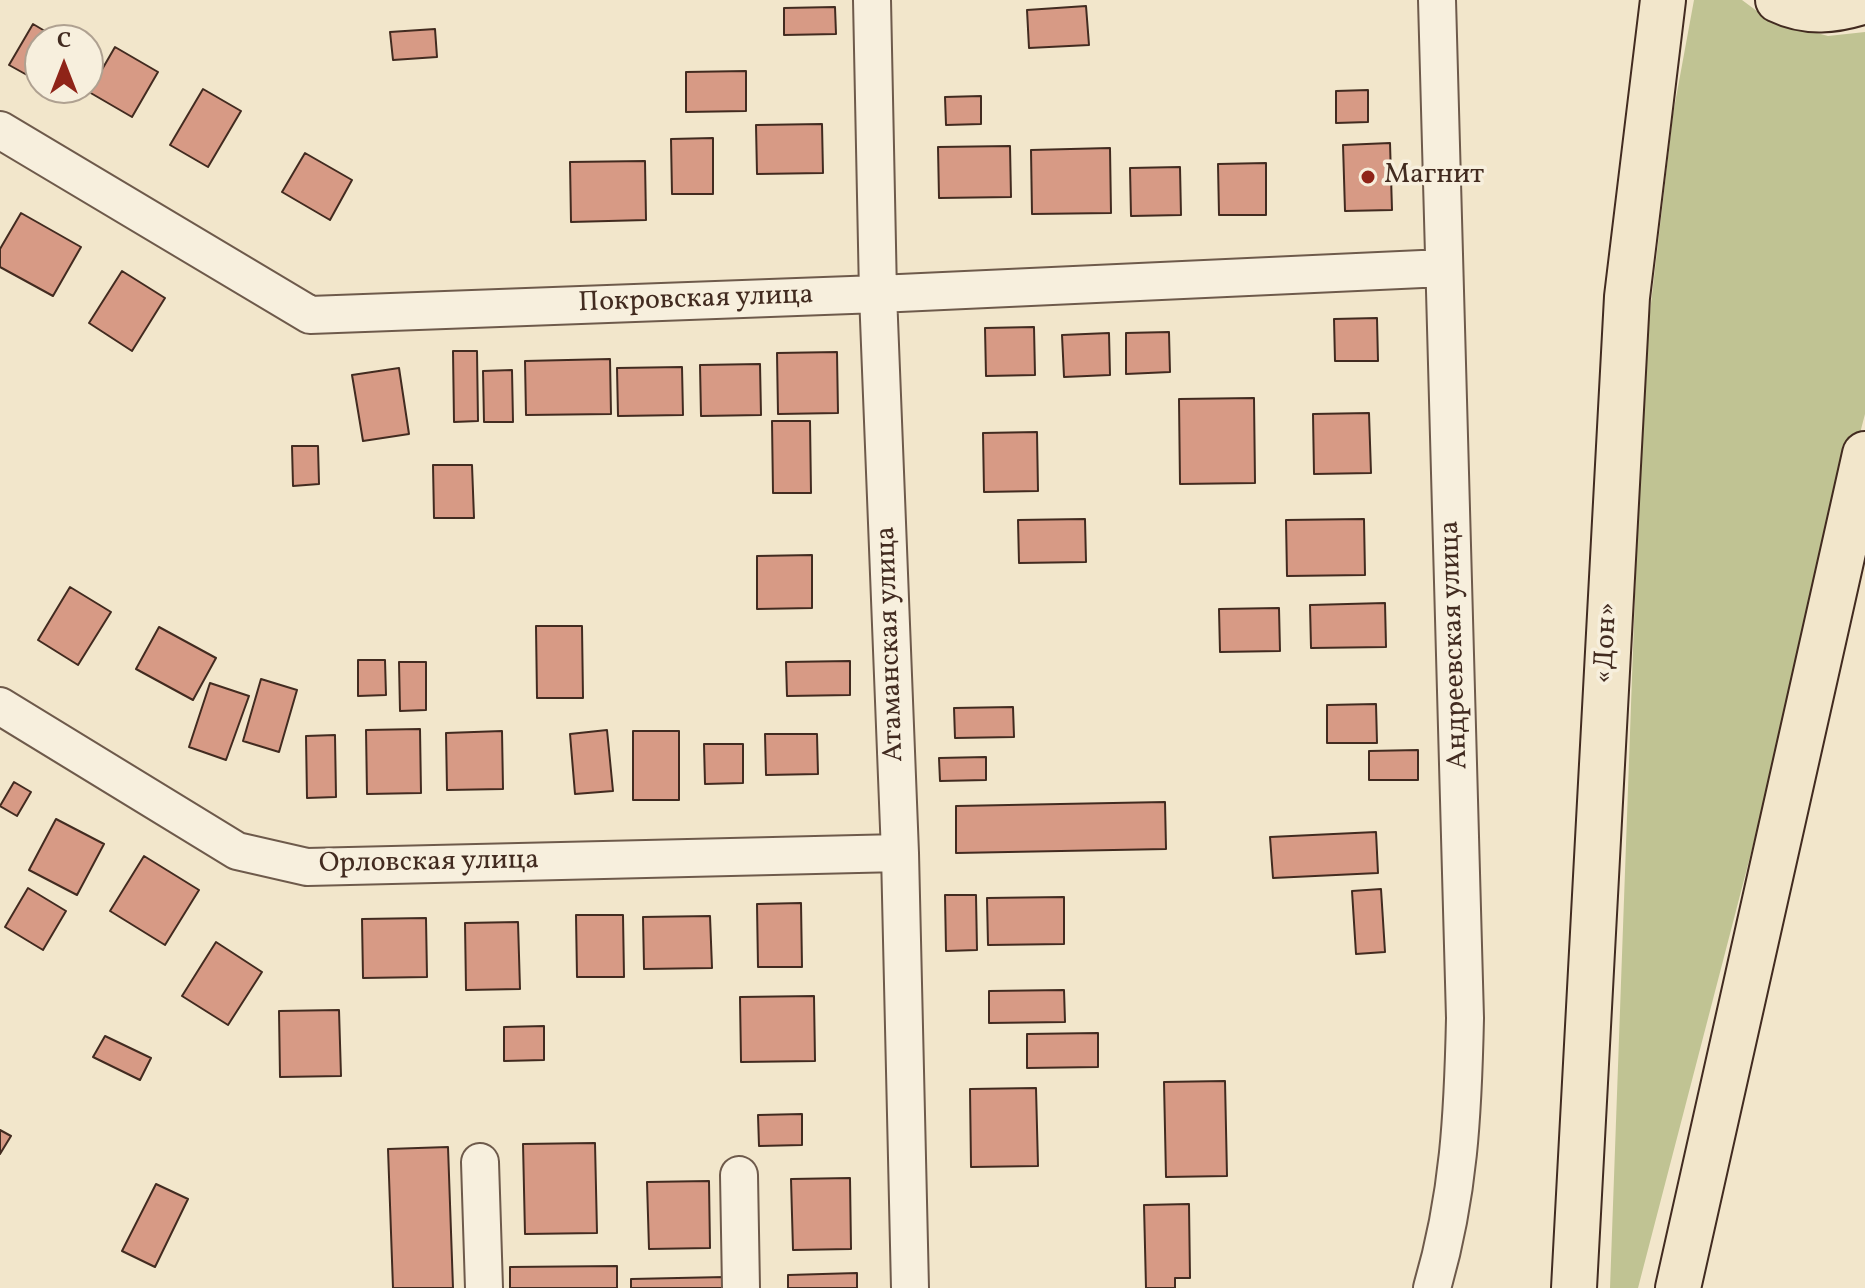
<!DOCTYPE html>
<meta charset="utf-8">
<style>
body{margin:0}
#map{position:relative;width:1865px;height:1288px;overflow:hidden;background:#f2e6cb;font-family:Vollkorn,serif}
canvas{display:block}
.north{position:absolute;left:24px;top:24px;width:80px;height:80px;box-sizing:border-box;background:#f7efdd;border:2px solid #afa191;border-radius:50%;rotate:0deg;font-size:22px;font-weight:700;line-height:32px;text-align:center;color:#422b20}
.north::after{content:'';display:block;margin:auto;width:28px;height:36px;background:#8f2418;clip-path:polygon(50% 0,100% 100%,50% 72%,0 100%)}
</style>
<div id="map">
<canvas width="1865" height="1288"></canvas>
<div class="north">С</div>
</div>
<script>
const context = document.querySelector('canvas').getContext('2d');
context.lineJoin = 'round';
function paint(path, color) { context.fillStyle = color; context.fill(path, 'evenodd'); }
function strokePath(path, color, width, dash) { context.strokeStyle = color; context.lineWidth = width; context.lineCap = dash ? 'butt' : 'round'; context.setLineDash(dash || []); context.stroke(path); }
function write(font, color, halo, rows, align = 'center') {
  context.font = font + ' Vollkorn,serif'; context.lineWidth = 7; context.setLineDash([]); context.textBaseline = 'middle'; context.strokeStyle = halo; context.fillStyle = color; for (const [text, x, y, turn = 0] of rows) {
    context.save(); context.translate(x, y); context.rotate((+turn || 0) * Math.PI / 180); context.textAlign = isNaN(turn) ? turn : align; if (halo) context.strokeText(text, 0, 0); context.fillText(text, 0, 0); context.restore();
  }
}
paint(new Path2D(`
 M1694,0H1742L1769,20L1828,36L1865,32V414L1638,1288H1610L1643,372L1673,114Z`), '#c0c393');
const building = new Path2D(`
 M1086,6L1089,45L1029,48L1027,10Z
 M835,7L836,34L784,35V8Z
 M33,24L60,40H40V74L36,80L9,65Z
 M435,29L437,57L393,60L390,32Z
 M115,47L158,72L132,117L89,92Z
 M746,71V111L686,112V72Z
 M203,89L241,111L208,167L170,145Z
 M1368,90V122L1336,123V91Z
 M981,96V124L946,125L945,97Z
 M822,124L823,173L757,174L756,125Z
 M713,138V194H672L671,139Z
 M1390,143L1392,210L1345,211L1343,145Z
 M1010,146L1011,197L939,198L938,147Z
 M1110,148L1111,213L1032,214L1031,150Z
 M305,153L352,180L330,220L282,192Z
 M645,161L646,220L571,222L570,162Z
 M1266,163V215H1219L1218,164Z
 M1180,167L1181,215L1131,216L1130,168Z
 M21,213L81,247L53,296L0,267V249Z
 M122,271L165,298L132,351L89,323Z
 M1377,318L1378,361H1335L1334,319Z
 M1034,327L1035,375L986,376L985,328Z
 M1169,332L1170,372L1126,374V333Z
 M1109,333L1110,375L1064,377L1062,335Z
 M453,351H477L478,421L454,422Z
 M837,352L838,413L778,414L777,353Z
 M610,359L611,414L526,415L525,361Z
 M760,364L761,415L701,416L700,365Z
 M682,367L683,415L618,416L617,368Z
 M399,368L409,434L363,441L352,375Z
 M512,370L513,422H484L483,371Z
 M1254,398L1255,483L1180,484L1179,399Z
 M1369,413L1371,473L1314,474L1313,414Z
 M772,421H810L811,493H773Z
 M1037,432L1038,491L984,492L983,433Z
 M292,446H318L319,484L293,486Z
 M433,465H472L474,518H434Z
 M1085,519L1086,562L1019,563L1018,520Z
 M1364,519L1365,575L1287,576L1286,520Z
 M812,555V608L757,609V556Z
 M70,587L111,612L78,665L38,640Z
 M1385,603L1386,647L1311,648L1310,605Z
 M1279,608L1280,651L1220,652L1219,609Z
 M536,626H582L583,698H537Z
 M159,627L216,658L193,700L136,669Z
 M358,660H385L386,695L358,696Z
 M850,661V695L787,696L786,662Z
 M399,662H426V710L400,711Z
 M261,679L297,690L279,752L243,741Z
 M210,683L249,696L226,760L189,747Z
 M1376,704L1377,743H1327V705Z
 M1013,707L1014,737L955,738L954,708Z
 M420,729L421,793L367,794L366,730Z
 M607,730L613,791L575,794L570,734Z
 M502,731L503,789L447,790L446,733Z
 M633,731H679V800H633Z
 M765,734H817L818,774L766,775Z
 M335,735L336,797L307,798L306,736Z
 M704,744H743V783L705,784Z
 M1418,750V780H1369V751Z
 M986,757V780L940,781L939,758Z
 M14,782L31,792L17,816L0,806Z
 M1165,802L1166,849L956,853V806Z
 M56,819L104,844L77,895L29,870Z
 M1376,832L1378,873L1273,878L1270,837Z
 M144,856L199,890L165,945L110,911Z
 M28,888L66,911L43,950L5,927Z
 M1381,889L1385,952L1356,954L1352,891Z
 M945,895H976L977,950L946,951Z
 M1064,897V944L988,945L987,898Z
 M801,903L802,967H758L757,904Z
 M576,915H623L624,977H577Z
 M710,916L712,968L644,969L643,917Z
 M426,918L427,977L363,978L362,919Z
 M518,922L520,989L466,990L465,923Z
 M216,942L262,972L228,1025L182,996Z
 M1064,990L1065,1022L989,1023V991Z
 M814,996L815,1061L741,1062L740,997Z
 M339,1010L341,1076L280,1077L279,1011Z
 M544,1026V1060L504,1061V1027Z
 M1098,1033V1067L1027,1068V1034Z
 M105,1036L151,1058L140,1080L93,1057Z
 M1225,1081L1227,1176L1166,1177L1164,1082Z
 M1036,1088L1038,1166L971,1167L970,1089Z
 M802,1114V1145L759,1146L758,1115Z
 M0,1130L11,1136L0,1154Z
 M595,1143L597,1233L525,1234L523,1144Z
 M448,1147L453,1288H393L388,1149Z
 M850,1178L851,1249L793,1250L791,1179Z
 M709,1181L710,1248L649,1249L647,1182Z
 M156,1184L188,1199L155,1267L122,1251Z
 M1189,1204L1190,1278H1175V1288H1146L1144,1205Z
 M617,1266V1288H510V1267Z
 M857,1273V1288H788V1275Z
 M725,1277V1288H631V1279Z`);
paint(building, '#d79a85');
strokePath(building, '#422b20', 2);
const minor = new Path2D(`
 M872,0L878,294L900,853L910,1288
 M0,130L310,315L878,294L1444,268
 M0,706L237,851L307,867L900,853
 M480,1162L484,1288
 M739,1175L741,1288
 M1432,1288C1459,1196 1463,1113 1465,1018L1437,0`);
const highway = new Path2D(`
 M1778,0C1807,14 1835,11 1865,1
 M1574,1288L1627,297L1663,0
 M1678,1288L1865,454`);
strokePath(minor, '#6e5a4b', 40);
strokePath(highway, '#422b20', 48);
strokePath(minor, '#f7efdd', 36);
strokePath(highway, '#f2e6cb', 44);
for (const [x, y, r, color] of [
 [1368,177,8,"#8f2418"]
]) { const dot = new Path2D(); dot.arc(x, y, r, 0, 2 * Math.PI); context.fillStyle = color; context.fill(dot); strokePath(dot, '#f7efdd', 3); }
write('28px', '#422b20', '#f7efdd', [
 ["Магнит",1384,177]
], 'left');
write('28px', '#422b20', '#f7efdd', [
 ["Покровская улица",696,301,-2],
 ["«Дон»",1608,643,-87],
 ["Атаманская улица",892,644,-92],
 ["Андреевская улица",1456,645,-92],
 ["Орловская улица",429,864,-1]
]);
</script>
